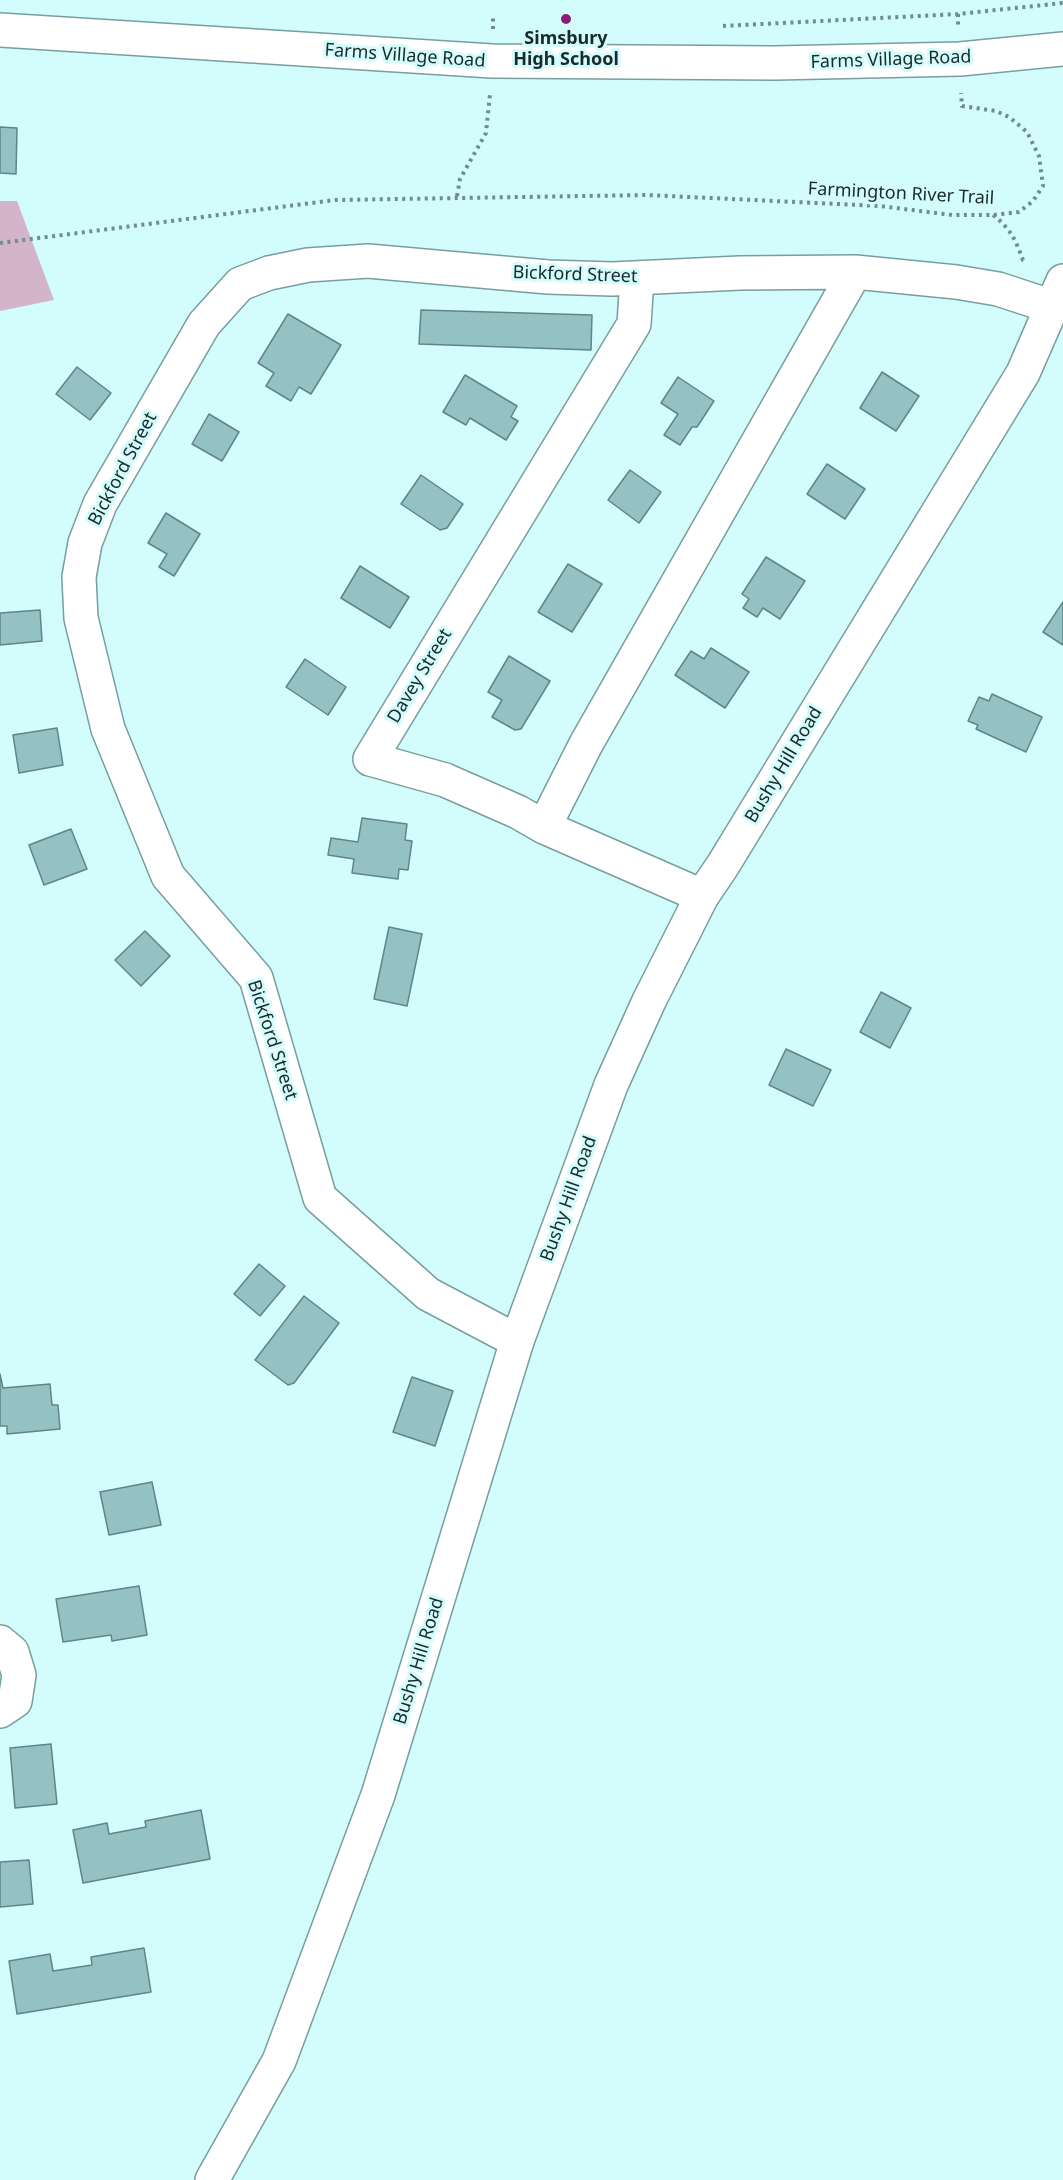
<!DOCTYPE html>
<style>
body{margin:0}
canvas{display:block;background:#d3fcfd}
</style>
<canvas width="1063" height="2180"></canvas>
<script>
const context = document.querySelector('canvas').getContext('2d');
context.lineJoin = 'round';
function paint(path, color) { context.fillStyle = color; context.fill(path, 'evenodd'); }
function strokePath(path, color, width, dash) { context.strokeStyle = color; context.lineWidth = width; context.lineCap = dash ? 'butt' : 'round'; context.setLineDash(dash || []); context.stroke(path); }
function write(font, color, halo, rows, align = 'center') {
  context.font = font + ' "Noto Sans",sans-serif'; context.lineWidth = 6; context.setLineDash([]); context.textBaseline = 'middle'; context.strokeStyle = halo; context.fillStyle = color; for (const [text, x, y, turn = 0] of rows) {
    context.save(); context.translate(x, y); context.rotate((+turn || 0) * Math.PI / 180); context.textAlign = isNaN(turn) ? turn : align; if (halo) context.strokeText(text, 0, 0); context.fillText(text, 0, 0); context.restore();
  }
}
paint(new Path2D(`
 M17,201L54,300L0,311V201Z`), '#d4b4cb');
const building = new Path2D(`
 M0,127L17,128L16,174L0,173Z
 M421,310L592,315L591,350L419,344Z
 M288,314L341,345L311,394L299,387L291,401L266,386L274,373L258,363Z
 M77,367L111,393L90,420L56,394Z
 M882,372L919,396L896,431L860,408Z
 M465,375L517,406L511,417L518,421L506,440L470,418L466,425L443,412Z
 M678,377L714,401L697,427H692L680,445L664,435L678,414L661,403Z
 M209,414L239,432L222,461L192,444Z
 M827,464L865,489L845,519L807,494Z
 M630,470L661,492L639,523L608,500Z
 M421,475L463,504L447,528L440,530L401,504Z
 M166,513L200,534L174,576L159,567L167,554L148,543Z
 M766,557L805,581L780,619L763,608L757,617L743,608L749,599L742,594Z
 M568,564L602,584L572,632L538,612Z
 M360,566L409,597L390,628L341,598Z
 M1063,602V645L1043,632Z
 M40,610L42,641L0,645V613Z
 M711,648L749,672L725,708L675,675L691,651L704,659Z
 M509,656L550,681L521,729L515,730L492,717L502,700L488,692Z
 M305,659L346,687L328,715L286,687Z
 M992,694L1042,717L1026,752L976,729L978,725L968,721L979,697L989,701Z
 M57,728L63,765L19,773L13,735Z
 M362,818L407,824L405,840L412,841L408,870L399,869L398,879L352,873L354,859L328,855L331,838L358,842Z
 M71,829L87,869L44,885L29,845Z
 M389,927L422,934L407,1006L374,999Z
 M145,931L170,956L141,986L115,960Z
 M881,992L911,1008L890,1048L860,1032Z
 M786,1049L831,1070L813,1106L769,1085Z
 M259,1264L285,1286L260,1316L234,1294Z
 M304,1296L339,1323L294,1383L288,1385L255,1360Z
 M0,1374L3,1388L50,1384L52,1405H58L60,1429L7,1434V1426H0Z
 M412,1377L453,1391L435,1446L393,1432Z
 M152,1482L161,1525L109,1535L100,1492Z
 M139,1586L147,1635L112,1641L111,1635L63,1642L56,1599Z
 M51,1744L57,1804L15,1808L10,1748Z
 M201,1810L210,1859L83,1883L73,1830L107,1823L109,1834L146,1827L145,1821Z
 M29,1860L33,1904L0,1907V1862Z
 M144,1948L151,1992L17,2014L9,1961L50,1954L53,1971L92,1965L91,1957Z`);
paint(building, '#94c2c4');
strokePath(building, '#608586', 1.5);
const minor = new Path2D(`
 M637,278L634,324L370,759L445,780L518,812L544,827L702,896
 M544,827L586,744L855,272
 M517,1341L428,1294L320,1198L256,978L168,876L108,729L81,618L79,577L85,543L100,504L204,324L240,284L269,273L308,265L368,261L548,277L612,279L740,273L855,272L956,282L998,289L1053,307
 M0,1642L12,1652L19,1675L15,1701L0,1711`);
const major = new Path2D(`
 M0,30L492,61L775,63L960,59L1063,49
 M212,2180L279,2061L378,1795L517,1341L611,1085L649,1001L702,896L723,865L1023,373L1063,281`);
strokePath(minor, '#789e9f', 36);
strokePath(major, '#789e9f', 36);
strokePath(new Path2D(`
 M958,14V26
 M723,26L958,14L1063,3
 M493,29V18
 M457,196L460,179L486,133L490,94
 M993,215C1011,229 1015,239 1023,260L1026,261
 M0,243L335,200L647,195L880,206L952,215H993L1019,212L1033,201L1043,186L1039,156L1027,132L1009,117L996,111L962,106L961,93`), '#708c8d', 4, [3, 4.5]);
strokePath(minor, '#fff', 33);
strokePath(major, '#fff', 33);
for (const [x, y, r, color] of [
 [566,19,6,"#8e1a7b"]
]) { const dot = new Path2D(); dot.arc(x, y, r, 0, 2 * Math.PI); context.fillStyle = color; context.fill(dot); strokePath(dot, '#d3fcfd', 2); }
write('bold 18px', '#1a292a', '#d3fcfd', [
 ["Simsbury",566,39],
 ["High School",566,60]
]);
write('18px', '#1a292a', '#d3fcfd', [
 ["Farms Village Road",405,56,4],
 ["Farms Village Road",891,60,-2],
 ["Farmington River Trail",901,194,3],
 ["Bickford Street",575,275,2],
 ["Bickford Street",123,469,-62],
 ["Davey Street",420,676,-59],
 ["Bushy Hill Road",784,765,-59],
 ["Bickford Street",272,1040,72],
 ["Bushy Hill Road",569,1199,-70],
 ["Bushy Hill Road",419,1661,-73]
]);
</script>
